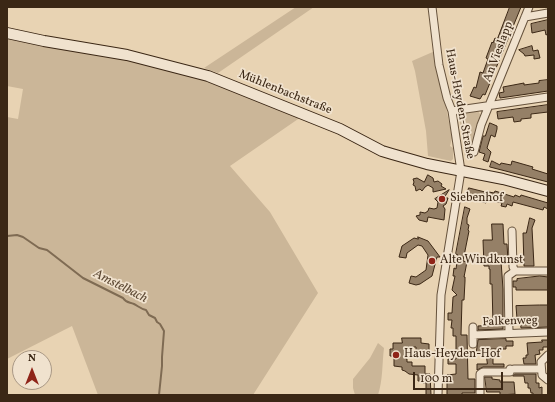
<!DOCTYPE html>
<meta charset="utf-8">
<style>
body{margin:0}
#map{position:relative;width:555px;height:402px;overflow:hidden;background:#e8d3b3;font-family:Vollkorn,serif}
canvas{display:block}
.frame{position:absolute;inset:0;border:8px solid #3b2715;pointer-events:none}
.north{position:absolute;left:12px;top:350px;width:40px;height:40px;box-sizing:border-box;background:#f0e2ce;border:1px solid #a89784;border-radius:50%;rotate:0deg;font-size:11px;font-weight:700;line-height:16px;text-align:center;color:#3b2715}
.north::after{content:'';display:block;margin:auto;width:14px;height:18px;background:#8f2418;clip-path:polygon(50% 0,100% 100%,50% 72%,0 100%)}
.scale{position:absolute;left:413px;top:372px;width:90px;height:18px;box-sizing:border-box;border:2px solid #3b2715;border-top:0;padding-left:5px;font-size:12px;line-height:14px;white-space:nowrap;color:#3b2715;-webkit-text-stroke:3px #f0e2ce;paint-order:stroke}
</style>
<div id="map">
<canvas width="555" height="402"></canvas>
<div class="frame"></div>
<div class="north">N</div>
<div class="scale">100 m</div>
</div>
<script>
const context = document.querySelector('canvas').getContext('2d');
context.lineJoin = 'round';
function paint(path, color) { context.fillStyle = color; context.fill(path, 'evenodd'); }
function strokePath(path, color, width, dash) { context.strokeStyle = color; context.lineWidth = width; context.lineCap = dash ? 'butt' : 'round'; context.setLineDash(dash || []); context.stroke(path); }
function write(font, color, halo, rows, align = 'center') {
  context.font = font + ' Vollkorn,serif'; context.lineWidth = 3.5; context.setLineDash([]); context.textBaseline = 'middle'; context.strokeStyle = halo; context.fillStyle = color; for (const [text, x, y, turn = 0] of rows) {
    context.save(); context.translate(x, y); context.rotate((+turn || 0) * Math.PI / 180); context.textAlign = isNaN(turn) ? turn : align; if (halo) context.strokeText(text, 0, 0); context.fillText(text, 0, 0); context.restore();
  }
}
paint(new Path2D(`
 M296,7H314L218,73L204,68Z
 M7,35L191,73L301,117L230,166L270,212L318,293L253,395H98L72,326L7,359V117L18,119L23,89L7,86Z
 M435,51L452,138L450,146L453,148V159L451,161L428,156L426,131L415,71L412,61Z
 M478,111L482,117L477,130L470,158L465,156L459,116L462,114Z
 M378,343L384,348C382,364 383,380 378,395H355L353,388V379L370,358Z`), '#cbb698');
strokePath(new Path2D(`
 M7,236L17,235L23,237L39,248L47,250L83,278L123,298C126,303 129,302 134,304C138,306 141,309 146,310L149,315L155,318L157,322L160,324L164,331L162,357V366L159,395`), '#7f6b53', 2);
const building = new Path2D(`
 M510,7H521L485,95L483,94L480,99L470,96L474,87L476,88L480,72L483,73L488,59L486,58L492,42L493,43L495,38L497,39Z
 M548,20V34L546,35L545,30L532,33L531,24Z
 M532,46L533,51L538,50L540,58L534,59V55L525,56L524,54L519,50Z
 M548,80V91L500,98L499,93L504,92L503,87L524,83V85L539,83V81Z
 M548,105V112L531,114V118L521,119V121L514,122L513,117L498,119L497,112Z
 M490,123L497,126V129L495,137L491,135L487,148L491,152L488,162L483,160L485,154L479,152L483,136H485Z
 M492,161L500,165L501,163L511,165L512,161L533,167L532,169L548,174V182L490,167Z
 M428,175L433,178L434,182L438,181L442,184L441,186L446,189L433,192V188L428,185L425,187L422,191L420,189L416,191L415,186L413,185L414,182L413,179L417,178L424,182Z
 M469,188L489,193V192L494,193L495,191L514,197L515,195L520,197L521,195L548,203V209L544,207L543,210L513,202L512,206L507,204L506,207L501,206L502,203L487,199L486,203L466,197Z
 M449,190L444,198H448L446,204L443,206L445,209L444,220L428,217L427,222L419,220L416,216L420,215V212L425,213L428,211L429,208L434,209L437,208L438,202L435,199Z
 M465,207L470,209L467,218V224L469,225L468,230L469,231L463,261L467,262L464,277H465V281L464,300H462L461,335H467L468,379H475V393H462V395H447V375L456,374V364H448V359H456V336H453V328H451L452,320H448V313H452L453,297L457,295L452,290L455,276H453L454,268L456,269L458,255L456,254Z
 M530,218L535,220L532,228L534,266H524L523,233H526Z
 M492,224H503L504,244H507L508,261H501L503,289V329L478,330V326L493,325L492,284H490V269H489V266H484L483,240H492Z
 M418,237L428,241L440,257H437L432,276L420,284L416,285L409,283L411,276L416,277L426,270L428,255L422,246L418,245L407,253L406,258L399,257L402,246L414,238L418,239Z
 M540,276L548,277V290H516V287H513V281H517V279Z
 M540,305H548V327L521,328L520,319H517L516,306Z
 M402,338H421V343L429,344V354L416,353V347H406V359H407V362H412V366H425V374H430L431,395H426V383H423V381H418V375L409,374L405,371L402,370V367L394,366V356H390V349H393V343H402Z
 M506,339V341H513V346H506V349H486V354H476L478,340Z
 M542,340H548V347H543V350H539L540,354L535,355L536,364H524L523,358H526V355H528L527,343L542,342Z
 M487,358H493V364H504V367H483L477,370V364H487Z
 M515,374H536V383H539V388L542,387V395H533V393H531L530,388H528V383H525L524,376H513Z
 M485,377H492V379L500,380V382H514L515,394L500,395V392H487Z`);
paint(building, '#958067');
strokePath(building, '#3b2715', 1);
const street = new Path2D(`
 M432,7L439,65L447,98L452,111L461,171L441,295L438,395
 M525,17L548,13
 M452,111L548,97
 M474,152L481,125L529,7
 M512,231L513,267L515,271
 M509,333L508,276L515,271H548
 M473,335L548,332
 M473,344V327
 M548,355L541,362L542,375L548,380
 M514,369H541
 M480,395V374L483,372H510V369`);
const secondary = new Path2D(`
 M7,33L44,41L127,55L208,76L340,129L382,151L392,154L427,164L503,179L548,191`);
strokePath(street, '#66523c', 9);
strokePath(secondary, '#3b2715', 12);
strokePath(street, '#f0e2ce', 7);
strokePath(secondary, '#f0e2ce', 10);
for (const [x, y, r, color] of [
 [442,199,4,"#8f2418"],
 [432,261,4,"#8f2418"],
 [396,355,4,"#8f2418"]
]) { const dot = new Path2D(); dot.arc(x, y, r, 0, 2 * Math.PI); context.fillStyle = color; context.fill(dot); strokePath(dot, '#f0e2ce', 1.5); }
write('12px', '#3b2715', '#f0e2ce', [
 ["An Vieslapp",499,52,-69],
 ["Mühlenbachstraße",285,93,22],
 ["Haus-Heyden-Straße",459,104,79],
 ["Falkenweg",510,322,-2]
]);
write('12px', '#3b2715', '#f0e2ce', [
 ["Siebenhof",450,199],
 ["Alte Windkunst",440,261],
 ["Haus-Heyden-Hof",404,355]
], 'left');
write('italic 13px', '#5d4934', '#f0e2ce', [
 ["Amstelbach",120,287,27]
]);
</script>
